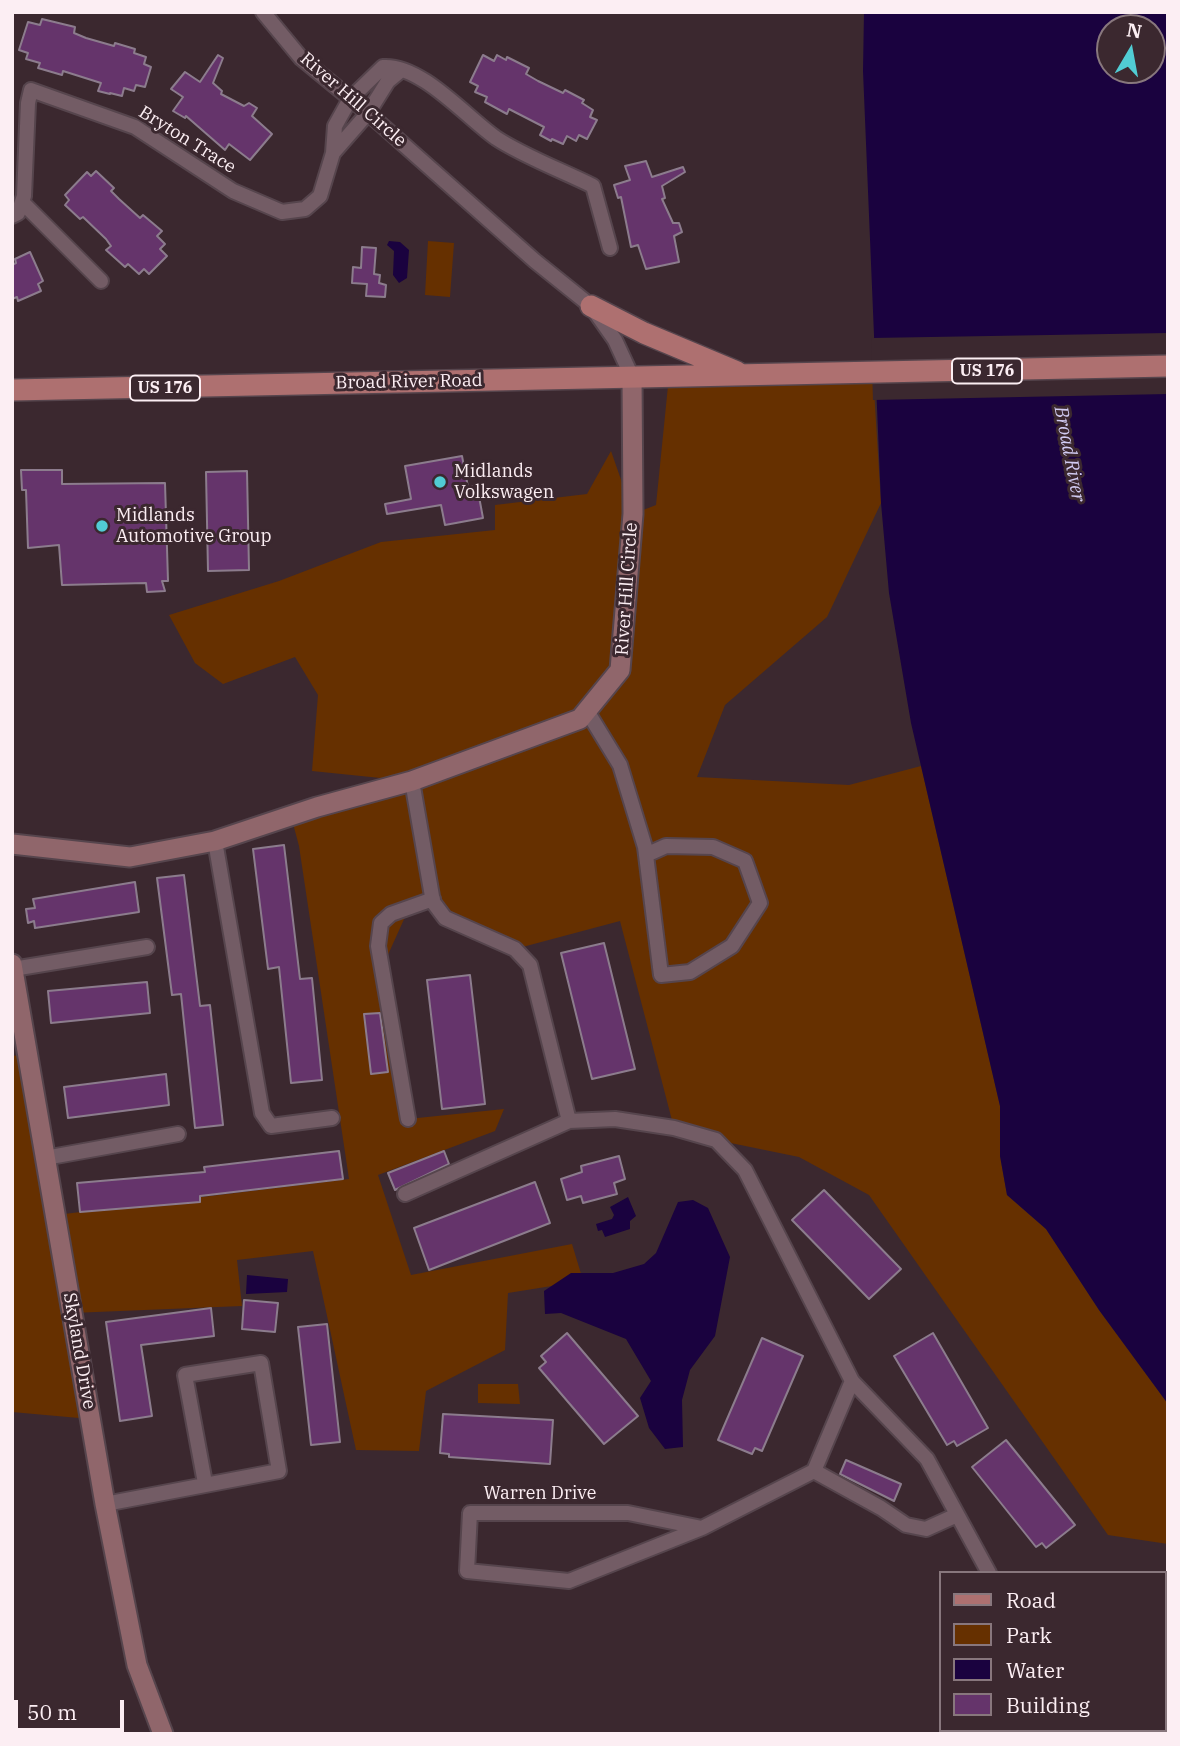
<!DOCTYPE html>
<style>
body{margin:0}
#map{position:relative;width:1180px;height:1746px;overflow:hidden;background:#3b282f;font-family:"IBM Plex Serif",serif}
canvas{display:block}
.frame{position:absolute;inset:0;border:14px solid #fceef3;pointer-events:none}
.legend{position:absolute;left:939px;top:1571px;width:228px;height:161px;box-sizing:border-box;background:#3b282f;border:2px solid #88777d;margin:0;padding:9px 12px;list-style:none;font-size:21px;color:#fceef3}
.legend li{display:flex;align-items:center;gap:14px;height:35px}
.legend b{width:35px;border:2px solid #88777d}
.north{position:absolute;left:1096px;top:14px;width:70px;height:70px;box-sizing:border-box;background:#3b282f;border:2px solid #88777d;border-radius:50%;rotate:10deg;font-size:19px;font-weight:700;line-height:28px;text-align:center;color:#fceef3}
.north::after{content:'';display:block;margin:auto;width:24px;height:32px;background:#51ccd4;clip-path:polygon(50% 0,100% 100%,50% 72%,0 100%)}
.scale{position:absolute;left:14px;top:1700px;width:110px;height:32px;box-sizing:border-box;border:4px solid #fceef3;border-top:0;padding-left:9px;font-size:21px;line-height:24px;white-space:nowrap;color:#fceef3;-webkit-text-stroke:5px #3b282f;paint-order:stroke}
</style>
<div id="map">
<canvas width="1180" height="1746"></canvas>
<div class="frame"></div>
<ul class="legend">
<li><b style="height:9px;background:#ae7070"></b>Road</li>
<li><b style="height:19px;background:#663000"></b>Park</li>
<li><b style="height:19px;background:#1a023f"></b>Water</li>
<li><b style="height:19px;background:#65346b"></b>Building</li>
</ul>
<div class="north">N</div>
<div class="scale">50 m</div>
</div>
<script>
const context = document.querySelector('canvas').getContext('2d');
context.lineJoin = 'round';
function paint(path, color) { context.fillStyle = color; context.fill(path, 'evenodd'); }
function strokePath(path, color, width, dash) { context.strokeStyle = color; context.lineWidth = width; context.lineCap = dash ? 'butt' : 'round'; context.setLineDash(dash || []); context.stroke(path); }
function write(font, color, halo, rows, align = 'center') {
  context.font = font + ' "IBM Plex Serif",serif'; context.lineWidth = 6; context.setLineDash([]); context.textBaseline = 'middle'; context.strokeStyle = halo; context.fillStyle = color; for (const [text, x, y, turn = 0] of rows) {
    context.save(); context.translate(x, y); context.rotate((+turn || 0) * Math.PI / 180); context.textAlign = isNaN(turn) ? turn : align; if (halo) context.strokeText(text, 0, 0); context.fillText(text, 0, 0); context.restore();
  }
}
paint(new Path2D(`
 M428,241L454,243L450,297L425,295Z
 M873,373L881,503L827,617L725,705L697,777L849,785L921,766L1000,1106V1156L1007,1195L1046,1229L1099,1310L1168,1404V1544L1108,1535L869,1195L799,1157L716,1140L674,1128L620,921L515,949L445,918L433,902L410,906L382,968L408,1119L504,1109L495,1131L378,1175L411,1275L572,1244L582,1277L558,1285L508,1293L505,1350L426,1391L419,1451L356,1450L313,1251L237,1260L242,1306L72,1313L90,1419L12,1412V1056L28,1054L56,1215L349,1179L299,846L291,816L410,781L312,771L318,695L295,657L223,684L195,663L169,615L279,581L381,542L495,530V505L587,494L611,451L633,514L656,505L669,376Z
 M478,1384H518L520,1404L478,1403Z`), '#663000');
paint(new Path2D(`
 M864,12H1168V1404L1099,1310L1046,1229L1007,1195L1000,1156V1106L911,723L889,593L881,503L863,71ZM1110,28H1152V70H1110Z
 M389,241L400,242L409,250L407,278L399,283L393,275L394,251L387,245Z
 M628,1197L636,1216L630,1221V1229L605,1237L602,1230L598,1231L596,1224L612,1219L614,1215L610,1207Z
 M693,1200L708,1208L730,1257L715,1336L690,1370L682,1400L683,1447L665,1449L649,1428L640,1398L651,1381L626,1339L561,1313L545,1314L544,1291L571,1273H613L644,1264L656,1253L678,1202Z
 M247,1275L288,1279L287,1292L246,1294Z`), '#1a023f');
paint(new Path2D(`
 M1168,333V394L873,400L871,338Z`), '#3b282f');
const building = new Path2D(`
 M42,19L75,27L74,33L86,38L114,46L115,43L135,49L134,53L146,57L144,64L151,67L145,87L136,85L134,91L124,88L122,96L110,93V94L98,91L101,83L63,71L62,75L38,68L40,63L26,59L28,53L19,50L28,22L40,25Z
 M218,55L223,58L213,83L222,91L221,94L244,106L249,103L257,108L252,116L272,134L250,160L229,144L225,150L186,116L185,118L173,111L183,97L171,89L185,72L200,82Z
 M483,55L494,61L497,55L506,60L507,57L529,68L526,74L538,81L563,93L565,90L584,100L582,103L593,110L590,117L597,120L587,139L579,135L576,141L567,136L563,144L552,139L551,141L540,135L544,127L509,109L507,114L485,102L487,97L475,92L478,86L470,82Z
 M646,161L652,177L683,167L685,172L662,186L665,198L662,199L673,223H679L682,232L674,236L679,262L646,269L638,245L631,247L621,197L618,198L614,185L630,180L625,166Z
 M96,171L114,188L111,191L119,199L140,218L143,215L162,231L157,236L165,244L160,249L167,256L149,274L144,269L139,274L128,264L125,267L106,250L111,246L106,239L83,217L80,219L65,205L69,200L65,195L87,172L91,176Z
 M362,247L376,248L374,274L380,275L379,283L386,285L385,297L366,296L367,284L352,283L353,267L361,268Z
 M30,252L43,281L38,284L41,291L18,301L17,297L12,299V265L16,263L15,259Z
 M462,456L468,487L477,486L483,518L445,525L441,505L387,514L385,504L411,499L405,466Z
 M21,470H62V484L165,483L168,581H162L165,591L147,592L146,583L62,585L59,545L28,548L26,490H22Z
 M247,471L249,570L208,571L206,472Z
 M284,845L300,979L312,978L322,1080L291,1083L279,967L268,969L253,849Z
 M184,875L200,1006L210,1005L223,1125L195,1128L181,994L172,995L157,878Z
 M135,882L139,912L35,928L34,921L28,923L26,909L35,908L33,899Z
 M604,943L635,1069L592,1079L561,953Z
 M470,975L485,1104L442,1109L427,980Z
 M147,982L150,1013L51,1023L48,991Z
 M380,1013L388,1072L371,1074L364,1014Z
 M166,1074L169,1105L68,1118L64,1087Z
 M339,1151L343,1179L200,1196V1202L80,1212L77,1183L205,1172L204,1167Z
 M444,1151L449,1164L395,1190L388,1173Z
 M619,1156L625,1179L614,1183L617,1194L583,1203L581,1196L567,1200L561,1179L582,1172L581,1166Z
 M535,1182L550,1223L429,1270L414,1228Z
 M824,1190L901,1269L869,1299L792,1220Z
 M244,1300L278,1303L275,1332L242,1329Z
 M211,1308L214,1336L141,1345L152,1416L120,1421L106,1322Z
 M327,1324L340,1442L311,1445L298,1327Z
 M567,1333L638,1416L604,1444L539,1368L546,1362L541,1356Z
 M933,1333L988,1428L957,1446L954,1441L947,1445L894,1356Z
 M762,1338L803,1356L762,1451L755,1448L752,1454L718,1440Z
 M443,1414L553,1420L550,1464L449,1457V1454L440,1453Z
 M1006,1440L1075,1525L1046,1548L1042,1543L1036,1547L972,1467Z
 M846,1460L901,1484L894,1501L840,1474Z`);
paint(building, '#65346b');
strokePath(building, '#8c7c8d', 2);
const street = new Path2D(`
 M263,12L301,58L368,113L535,261L591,306L615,340L632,377
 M400,71L388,81L368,113L333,153L335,126L350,99L383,67C421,64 466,117 496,138C523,156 563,171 593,186L610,248
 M22,202L101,281
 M12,216L18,213L24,196L28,103L31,90L135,127L233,191L282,212L305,209L320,196L333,153
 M587,711L620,765L645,847L661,975L690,972L732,946L760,903L745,861L713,847L666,846L646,855
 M412,781L433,902L445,918L515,949L530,965L569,1121
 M215,841L262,1113L271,1126L332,1118
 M13,969L147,947
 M408,1119L378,946L381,923L391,914L433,899
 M45,1158L178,1134
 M405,1194L569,1121L615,1119L674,1128L716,1140L745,1170L852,1381L927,1459L989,1573
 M814,1471L881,1508L906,1525L926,1529L957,1515
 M105,1504L279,1471L261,1363L185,1375L205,1483
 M702,1528L569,1581L467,1571L470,1513H628L702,1528L814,1471L852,1381`);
const secondary = new Path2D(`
 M12,844L130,857L215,841L317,807L412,781L580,719L620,670L633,514L632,377
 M12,964L105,1504L137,1665L163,1734`);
const primary = new Path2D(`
 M591,306L644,333L737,372
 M12,390L1168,366`);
strokePath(street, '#56454d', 18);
strokePath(secondary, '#56454d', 23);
strokePath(primary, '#56454d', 24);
strokePath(street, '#735c65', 14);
strokePath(secondary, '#90666b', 19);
strokePath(primary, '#ae7070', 21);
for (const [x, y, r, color] of [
 [440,482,7,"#51ccd4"],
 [102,526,7,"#51ccd4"]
]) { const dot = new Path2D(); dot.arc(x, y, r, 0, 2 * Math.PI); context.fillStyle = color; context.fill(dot); strokePath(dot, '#3b282f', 2.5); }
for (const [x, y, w] of [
 [987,371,70],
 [165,388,70]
]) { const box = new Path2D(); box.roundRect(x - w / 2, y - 12.5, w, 25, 5); context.fillStyle = '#3b282f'; context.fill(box); strokePath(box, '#fceef3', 2); }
write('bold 16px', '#fceef3', null, [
 ["US 176",987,371],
 ["US 176",165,388]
]);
write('18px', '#fceef3', '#3b282f', [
 ["River Hill Circle",353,100,41],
 ["Bryton Trace",187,140,32],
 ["Broad River Road",409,382,-1],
 ["River Hill Circle",627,589,-86],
 ["Skyland Drive",79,1351,80],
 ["Warren Drive",540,1494]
]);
write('18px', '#fceef3', '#3b282f', [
 ["Midlands",454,472],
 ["Volkswagen",454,493],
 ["Midlands",116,516],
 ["Automotive Group",116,537]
], 'left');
write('italic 19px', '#d1cbf2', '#3b282f', [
 ["Broad River",1069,454,79]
]);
</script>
